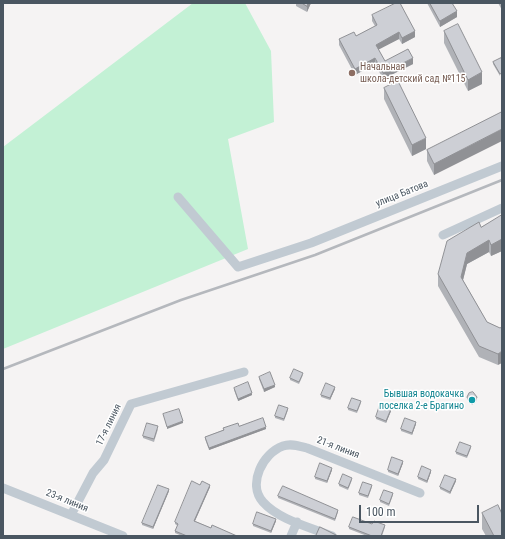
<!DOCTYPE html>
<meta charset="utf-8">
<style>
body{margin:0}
#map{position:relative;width:505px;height:539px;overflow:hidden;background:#f5f3f3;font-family:"Roboto Condensed",sans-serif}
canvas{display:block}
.frame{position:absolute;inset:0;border:4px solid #4a5661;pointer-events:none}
.scale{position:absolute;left:359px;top:505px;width:120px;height:18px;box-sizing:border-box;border:2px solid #4a5661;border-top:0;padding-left:5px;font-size:12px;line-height:14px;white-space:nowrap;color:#4a5661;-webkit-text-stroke:3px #fff;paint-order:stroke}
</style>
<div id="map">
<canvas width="505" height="539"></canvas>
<div class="frame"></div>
<div class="scale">100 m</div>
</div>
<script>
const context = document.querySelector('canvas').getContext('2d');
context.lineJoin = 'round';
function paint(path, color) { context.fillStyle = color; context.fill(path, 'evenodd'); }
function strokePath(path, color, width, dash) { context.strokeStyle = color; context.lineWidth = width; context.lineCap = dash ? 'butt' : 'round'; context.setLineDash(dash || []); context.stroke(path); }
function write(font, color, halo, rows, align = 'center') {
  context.font = font + ' "Roboto Condensed",sans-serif'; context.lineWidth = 3; context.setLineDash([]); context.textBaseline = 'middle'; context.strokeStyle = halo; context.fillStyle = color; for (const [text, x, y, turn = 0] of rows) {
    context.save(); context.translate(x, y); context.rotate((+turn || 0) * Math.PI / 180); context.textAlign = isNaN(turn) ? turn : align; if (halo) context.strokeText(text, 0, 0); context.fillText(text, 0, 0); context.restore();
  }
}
paint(new Path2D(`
 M193,3H245L271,51L274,122L228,139L248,249L3,349V147Z`), '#c3f1d5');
strokePath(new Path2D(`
 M178,197L238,267L311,243L502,166
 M443,235L502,208
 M3,488L123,536
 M71,515L93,473L104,460L131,404L244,372
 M291,536L297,522
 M332,536C310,527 279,520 263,502C247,484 263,453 283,446C291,443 299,446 307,448L420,493`), '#c1cad2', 9);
strokePath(new Path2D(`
 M3,369L181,300L315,255L502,180`), '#b5b8bd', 2.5);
paint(new Path2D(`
 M296,3H311L307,12L296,6Z
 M427,3H452L457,17L440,27Z
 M498,3H502V10Z
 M372,15L415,37L402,44L399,39L378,49L385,61L413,64L383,79L375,64L355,75L339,45V39L356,36L375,26L372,21Z
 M444,31L482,84L468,91L444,43Z
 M501,58L500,76L493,64V62Z
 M384,88L426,149L412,156L384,99Z
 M502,112L434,175L427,161V150Z
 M502,215V251L491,256L489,252L467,264L463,280L487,322L500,328L498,365L479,357L438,286V274Z
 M303,375L299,384L290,380V378Z
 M259,377L275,387L264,392L259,379Z
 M234,388L252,395L238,401L234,390Z
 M335,389L330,400L321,397V395Z
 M467,397L477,399L476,402L472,405L468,402Z
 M361,403L357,413L348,410V408Z
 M288,410L284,421L275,418V416Z
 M391,411L386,423L376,419V417Z
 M416,424L412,435L401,431V429Z
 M239,426L266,429L209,450L205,439V437L223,430V428Z
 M158,429L154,442L143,438V436Z
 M471,448L467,458L456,454V452Z
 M403,463L398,476L388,472V470Z
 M332,470L327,483L315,479V477Z
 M431,472L427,483L418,479V477Z
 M352,480L348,490L339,486V484Z
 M456,481L450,494L440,489V487Z
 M200,485L210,487L195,521L211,528L237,536H182L175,533V531L178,526L175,524V522Z
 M372,487L368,498L359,495V493Z
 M169,491L153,529L142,525V523Z
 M393,495L389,506L380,502V500Z
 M278,496L338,512L335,521L278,498Z
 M482,513L502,536H486L482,529Z
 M276,521L271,533L253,526V524Z
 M372,524L385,527L382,536H367L349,529V527Z`), '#b0b2b7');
paint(new Path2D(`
 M308,3H311L307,12V6Z
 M457,11V17L440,27V21Z
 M415,31V37L402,44V38Z
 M399,32V39L376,51V45Z
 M375,58V64L355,75V69Z
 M413,58V64L383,79V73Z
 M482,72V84L468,91V80Z
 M502,129V141L434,175V164Z
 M426,138V149L412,156V145Z
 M502,239V251L491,256V245Z
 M489,240V252L467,264L461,288V277L467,253Z
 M502,351V363L498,365V354Z
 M275,385V387L264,392V389Z
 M335,387V389L330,400V398Z
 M252,393V395L238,401V399Z
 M477,397L476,402L472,405V403Z
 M391,409V411L386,423V421Z
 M183,421V423L167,429V427Z
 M416,422V424L412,435V433Z
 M266,427V429L209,450V448Z
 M403,461V463L398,476V474Z
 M332,468V470L327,483V481Z
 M431,470V472L427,483V481Z
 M456,479V481L450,494V492Z
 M210,485V487L194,523V521Z
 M169,489V491L153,529V527Z
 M276,519V521L271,533V531Z`), '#909195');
const building = new Path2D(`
 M302,3H308L307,6Z
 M396,3H400L415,31L402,38L399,32L376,45L385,61L408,49L413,58L383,73L375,58L355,69L339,39L354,32L356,36L377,25L372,15Z
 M430,3H452L457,11L440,21Z
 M458,24L482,72L468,80L444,31Z
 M501,58L502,61V73L500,74L493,62Z
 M398,81L426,138L412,145L384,88Z
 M502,112V129L434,164L427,150Z
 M502,215V239L491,245L489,240L467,253L461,277L487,322L500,328L502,327V351L498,354L479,346L438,274L447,241L479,222L481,227Z
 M294,369L303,373L299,382L290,378Z
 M270,372L275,385L264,389L259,377Z
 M248,382L252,393L238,399L234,388Z
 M326,383L335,387L330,398L321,395Z
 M473,392L477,397L476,400L472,403L468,400L467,397L469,393Z
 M352,398L361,401L357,411L348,408Z
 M279,405L288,408L284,419L275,416Z
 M380,405L391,409L386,421L376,417Z
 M179,409L183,421L167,427L163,414Z
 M263,418L266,427L209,448L205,437L224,430L223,428L238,423L239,426Z
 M405,418L416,422L412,433L401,429Z
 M147,423L158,426L154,439L143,436Z
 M460,442L471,446L467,456L456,452Z
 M392,457L403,461L398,474L388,470Z
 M320,463L332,468L327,481L315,477Z
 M422,466L431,470L427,481L418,477Z
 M343,474L352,478L348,488L339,484Z
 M445,475L456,479L450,492L440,487Z
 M192,481L200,485L202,481L210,485L194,521L211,528L212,525L237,536H187L175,531L178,524L175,522Z
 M363,482L372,485L368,496L359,493Z
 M158,485L169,489L153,527L142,523Z
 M283,486L338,510L335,519L278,496Z
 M384,490L393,493L389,504L380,500Z
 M498,505L502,514V536H494L482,513Z
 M257,512L276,519L271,531L253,524Z
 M353,517L372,524L374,521L385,525L381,536H372L349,527Z
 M320,527L338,536H316Z`);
paint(building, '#cdcfd5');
strokePath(building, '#909195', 1);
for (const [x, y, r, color] of [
 [352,73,4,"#8d6e63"],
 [472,400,4,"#0f9aa8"]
]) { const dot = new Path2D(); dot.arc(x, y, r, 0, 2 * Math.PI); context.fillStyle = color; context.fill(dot); strokePath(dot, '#fff', 1.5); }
write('10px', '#785e54', '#fff', [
 ["Начальная",360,67],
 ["школа-детский сад №115",360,79]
], 'left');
write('10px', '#4a5661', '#fff', [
 ["улица Батова",402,194,-22],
 ["17-я линия",109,425,-64],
 ["21-я линия",338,448,21],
 ["23-я линия",67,501,22]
]);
write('10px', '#0d838f', '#fff', [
 ["Бывшая водокачка",464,394],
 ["поселка 2-е Брагино",464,406]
], 'right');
</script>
